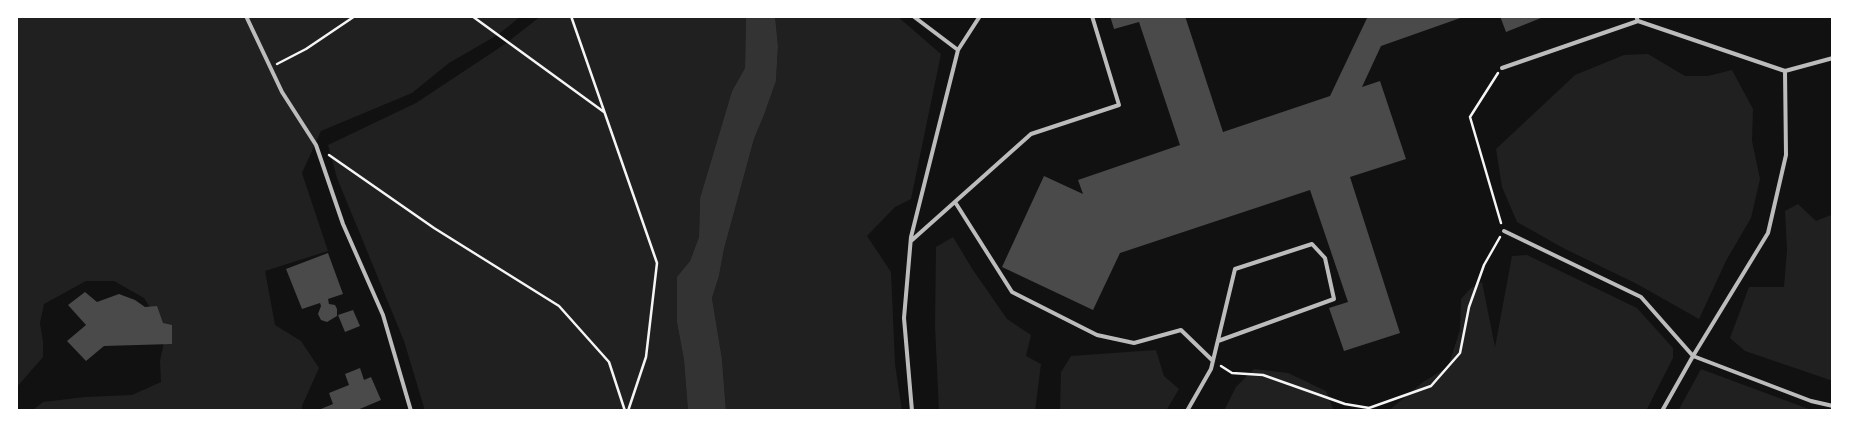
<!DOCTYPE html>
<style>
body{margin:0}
#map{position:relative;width:1849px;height:427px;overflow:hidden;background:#111;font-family:Roboto,sans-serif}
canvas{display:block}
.frame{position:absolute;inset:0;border:18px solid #fff;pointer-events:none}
</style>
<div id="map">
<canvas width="1849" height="427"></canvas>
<div class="frame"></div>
</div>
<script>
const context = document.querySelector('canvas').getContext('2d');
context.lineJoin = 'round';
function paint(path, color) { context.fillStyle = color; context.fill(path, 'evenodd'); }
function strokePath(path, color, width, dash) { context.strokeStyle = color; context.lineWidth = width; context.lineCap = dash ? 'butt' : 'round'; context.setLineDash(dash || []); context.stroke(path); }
paint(new Path2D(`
 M16,16H521L499,34L449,63L412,93L321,131L302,173L328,251L265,271L275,325L301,341L319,368L302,406V411H32L43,402L85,397L132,395L161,382L160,361L166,332L144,298L114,281H86L44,304L40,323L43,342V357L16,388Z
 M541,16H746L745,68L732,91L700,198L699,237L690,261L677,278V323L684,360L688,411H425L404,341L337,178L328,145L416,103L505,44Z
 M775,16H897L941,54L911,199L895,207L867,236L891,272L895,364L902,411H726L722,359L712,298L719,276L724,249L754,139L764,115L776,81L778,46Z
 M1648,54L1685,76H1708L1732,70L1753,109L1752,141L1760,179L1751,218L1727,259L1699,319L1637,284L1565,249L1517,222L1502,187L1496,149L1575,75L1624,55Z
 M1798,204L1816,221L1831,215L1833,205V381L1745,351L1730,338L1749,287H1784L1787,250L1785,211Z
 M953,237L973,270L1007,319L1031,335L1026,356L1041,364L1035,411H939L935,326L936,247Z
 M1527,255L1637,308L1673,348V358L1646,411H1388L1423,382L1448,367L1460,330L1461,299L1471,288L1482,282L1495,347L1512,256Z
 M1156,350L1164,376L1179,389L1166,411H1060L1061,372L1071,356Z
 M1254,369L1288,373L1326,391L1334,411H1224L1236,387Z
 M1701,369L1814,411H1678Z`), '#202020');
paint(new Path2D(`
 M746,16H775L778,46L776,81L764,115L754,139L724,249L719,276L712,298L722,359L726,411H688L684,360L677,323V277L690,261L699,237L700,198L732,91L745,68Z`), '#333');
paint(new Path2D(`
 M1110,16H1185L1223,132L1330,96L1368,16H1466L1381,46L1362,87L1380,81L1406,159L1350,177L1400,333L1344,351L1329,308L1348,302L1310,190L1120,253L1093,310L1002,267L1044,176L1083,194L1078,180L1180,145L1139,22L1114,29Z
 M1500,16H1546L1506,32Z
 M328,253L343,294L328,299L329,304L335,305L337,309V316L327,322L321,320L318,314L321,306L320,303L302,309L286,269Z
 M85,292L97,302L119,294L135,300L145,307L157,306L163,323L172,325V344L104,346L86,361L67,341L86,325L68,305Z
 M353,310L360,326L345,332L338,315Z
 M360,368L364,380L371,377L381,400L355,411H316L333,404L329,393L349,385L345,374Z`), '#4a4a4a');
strokePath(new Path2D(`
 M472,16L604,112
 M571,16L657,263L646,357L628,411
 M277,64L306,49L355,16
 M1498,73L1470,117L1501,223
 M329,155L434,228L559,306L609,362L625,411
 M1221,366L1232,373L1263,375L1345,404L1369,408L1431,386L1460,353L1469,307L1484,265L1500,237`), '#f5f5f5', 2.5);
strokePath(new Path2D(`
 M246,16L282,92L316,145L343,224L383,315L411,411
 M913,16L958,50
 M1636,16L1638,21L1785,71L1786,155L1768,233L1693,356L1662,411
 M1502,68L1638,21
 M1785,71L1833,58
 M955,202L1012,292L1097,335L1134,343L1181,330L1213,361
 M1504,231L1641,297L1693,356L1811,401L1833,406
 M911,241L1031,134L1119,105L1092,16
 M912,411L904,318L911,237L958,50L980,16
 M1187,411L1211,369L1235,269L1312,244L1325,258L1334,299L1218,341`), '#bcbcbc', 4);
</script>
